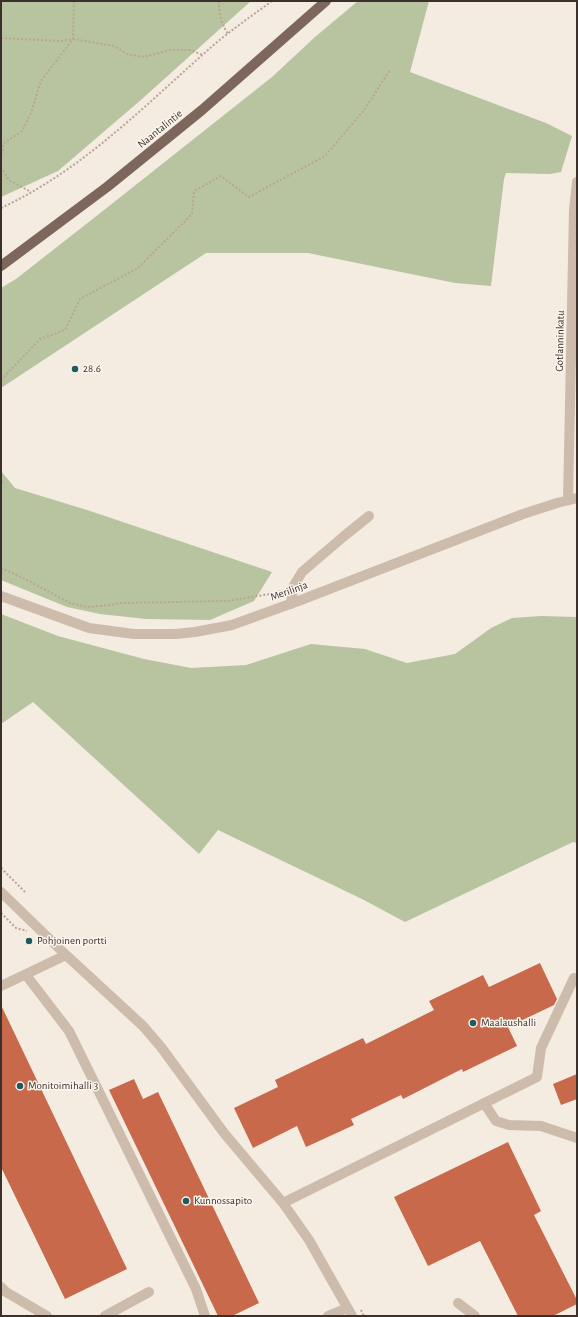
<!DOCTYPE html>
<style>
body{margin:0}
#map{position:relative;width:578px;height:1317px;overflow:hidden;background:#f4ebe1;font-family:"Alegreya Sans",sans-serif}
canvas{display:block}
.frame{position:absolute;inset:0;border:2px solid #3b302b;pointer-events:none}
</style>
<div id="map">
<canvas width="578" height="1317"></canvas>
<div class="frame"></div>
</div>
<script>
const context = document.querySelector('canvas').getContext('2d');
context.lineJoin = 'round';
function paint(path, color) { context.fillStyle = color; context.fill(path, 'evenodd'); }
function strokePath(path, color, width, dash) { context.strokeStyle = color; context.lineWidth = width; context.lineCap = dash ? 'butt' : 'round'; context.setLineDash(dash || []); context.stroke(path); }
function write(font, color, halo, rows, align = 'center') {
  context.font = font + ' "Alegreya Sans",sans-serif'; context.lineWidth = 3; context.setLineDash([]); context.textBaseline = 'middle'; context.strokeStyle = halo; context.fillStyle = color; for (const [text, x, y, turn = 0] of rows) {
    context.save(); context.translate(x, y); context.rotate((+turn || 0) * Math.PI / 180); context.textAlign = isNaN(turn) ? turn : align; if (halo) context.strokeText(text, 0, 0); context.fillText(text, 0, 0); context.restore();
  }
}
paint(new Path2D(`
 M1,1H251L142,99L58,171L1,197Z
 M358,1H429L410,72L546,123L572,136L561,172L550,174L506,173L504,179L491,286L455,283L308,253H206L1,388V288L16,279L99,214L272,77L315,37Z
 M1,471L15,488L87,510L272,572L254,601L210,620L146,619L100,614L67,607L1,580Z
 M1,614L58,636L144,659L191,668L246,665L311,644L365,649L407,663L455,654L491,628L512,618L541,616L577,617V843L573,842L405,922L362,899L218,830L199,854L33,702L1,724Z`), '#b8c4a0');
paint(new Path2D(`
 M540,963L557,999L554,1005L508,1027L517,1046L463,1072L462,1069L403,1099L401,1095L351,1119L354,1125L306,1147L297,1126L253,1148L234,1108L278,1087L275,1080L363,1038L366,1044L434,1010L429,1001L483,975L489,987Z
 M1,1005L127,1269L65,1299L1,1167Z
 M577,1074V1099L561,1105L553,1084Z
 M134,1079L143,1099L158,1092L259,1303L232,1316H218L109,1090Z
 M508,1142L541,1211L534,1215L577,1300V1304L553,1316H518L480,1241L428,1266L394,1197Z`), '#c8694b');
strokePath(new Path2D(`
 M219,1C219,14 221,23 228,34
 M1,38L61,41L73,39L114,46L127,54L144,57L170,50H190L203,55
 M1,159L4,143L22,131L31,113L41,81L73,39L74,1
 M1,167L9,180L31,192
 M1,208C85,169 148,102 216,43C234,28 253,15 272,1
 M1,380L40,339L65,330L80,299L138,268L192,214L194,191L221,176L249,197L325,156L364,110L390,70
 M1,482H5
 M1,568L25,579L70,603L87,607L111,605L119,603L227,601L270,594L284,590
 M1,868L26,893
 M1,913L16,928L27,931
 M361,1310L364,1316`), '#b9a596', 2, [2, 2]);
strokePath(new Path2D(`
 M568,500L574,210L577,182
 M1,596L89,628L134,634H176L195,632L232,625L301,600L523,514L557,503L577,498
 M291,604L293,587L302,572L343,537L369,516
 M1,892L66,955L143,1026L161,1047L224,1133L283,1203L309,1240L352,1316
 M26,975L69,1031L196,1289L205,1316
 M1,986L66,955
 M484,1103L496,1121L509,1125L541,1126L577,1138
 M283,1203L537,1077L541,1048L574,978
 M1,1287L6,1292L47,1316
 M458,1303L475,1316
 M105,1316L149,1292
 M328,1316L347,1308`), '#cdbbac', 10);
strokePath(new Path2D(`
 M1,266L107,187L202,110L326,1`), '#7d675c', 10);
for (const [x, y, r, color] of [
 [75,369,4,"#1f5a5e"],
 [29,941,4,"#1f5a5e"],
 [473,1023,4,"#1f5a5e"],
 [20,1086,4,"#1f5a5e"],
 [186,1201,4,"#1f5a5e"]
]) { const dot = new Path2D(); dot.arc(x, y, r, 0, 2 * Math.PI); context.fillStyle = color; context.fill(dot); strokePath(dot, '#fbf5ee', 1.5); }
write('11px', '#3b302b', '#fbf5ee', [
 ["Naantalintie",160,129,-39],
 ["Gotlanninkatu",560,341,-89],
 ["Merilinja",289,591,-20]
]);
write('11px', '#3b302b', '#fbf5ee', [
 ["28.6",83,369],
 ["Pohjoinen portti",37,941],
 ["Maalaushalli",481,1023],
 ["Monitoimihalli 3",28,1086],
 ["Kunnossapito",194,1201]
], 'left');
</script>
